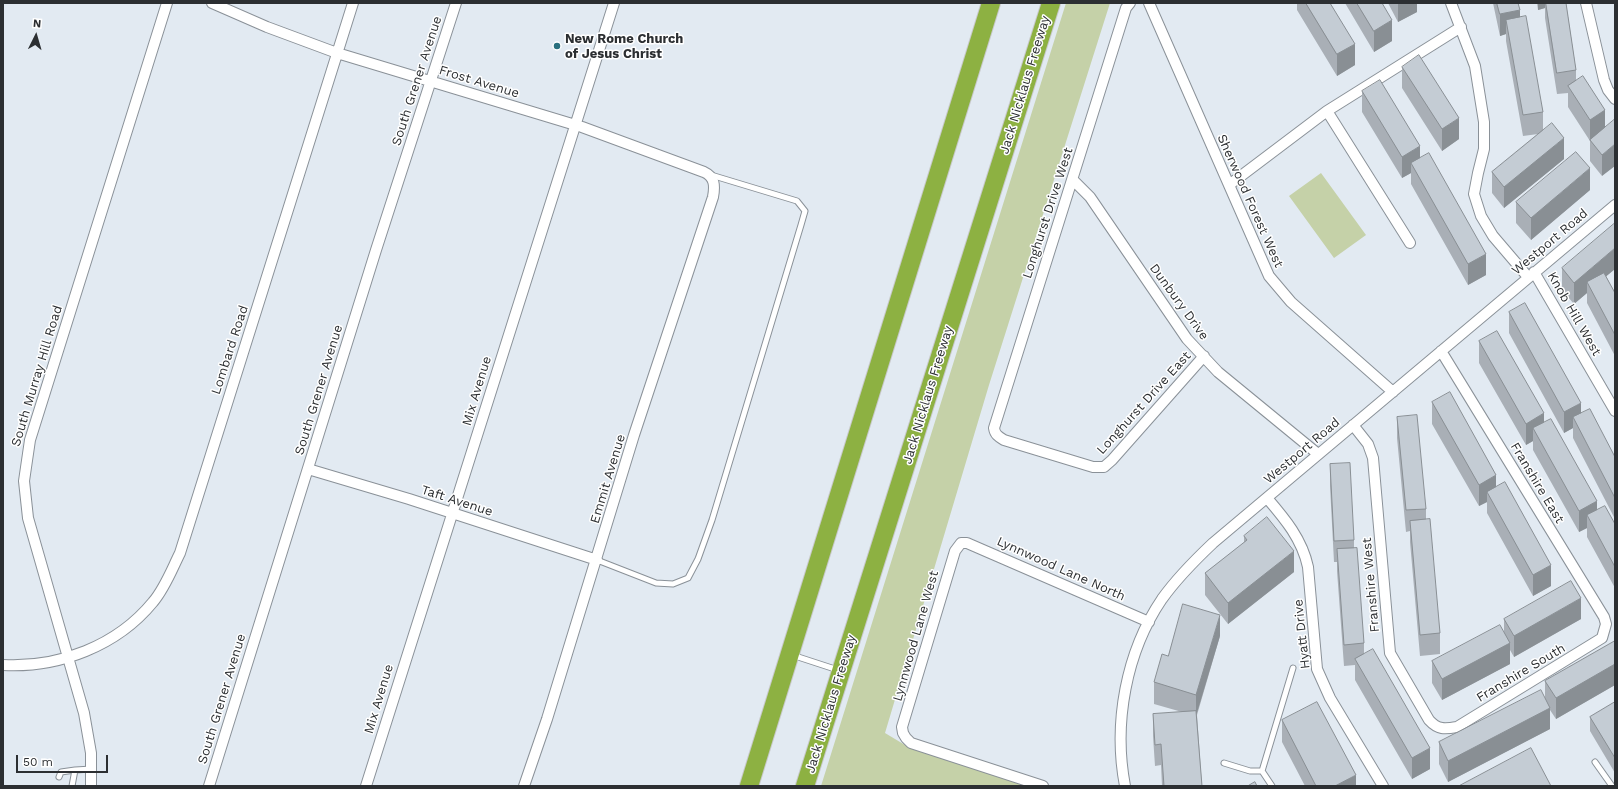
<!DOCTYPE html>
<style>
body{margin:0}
#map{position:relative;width:1618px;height:789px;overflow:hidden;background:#e2eaf2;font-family:"Work Sans",sans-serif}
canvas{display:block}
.frame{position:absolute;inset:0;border:4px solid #2c2f32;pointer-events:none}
.north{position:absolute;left:16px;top:16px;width:40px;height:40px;-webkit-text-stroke:3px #fff;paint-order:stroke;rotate:5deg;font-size:11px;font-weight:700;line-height:16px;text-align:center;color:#2c2f32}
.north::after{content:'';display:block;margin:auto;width:14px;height:18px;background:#2c2f32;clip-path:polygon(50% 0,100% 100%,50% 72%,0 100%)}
.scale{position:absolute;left:16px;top:755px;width:92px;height:18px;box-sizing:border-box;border:2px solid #2c2f32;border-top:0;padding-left:5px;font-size:12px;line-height:14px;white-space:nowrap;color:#2c2f32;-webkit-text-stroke:3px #fff;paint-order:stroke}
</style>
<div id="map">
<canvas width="1618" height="789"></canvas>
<div class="frame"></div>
<div class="north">N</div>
<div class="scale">50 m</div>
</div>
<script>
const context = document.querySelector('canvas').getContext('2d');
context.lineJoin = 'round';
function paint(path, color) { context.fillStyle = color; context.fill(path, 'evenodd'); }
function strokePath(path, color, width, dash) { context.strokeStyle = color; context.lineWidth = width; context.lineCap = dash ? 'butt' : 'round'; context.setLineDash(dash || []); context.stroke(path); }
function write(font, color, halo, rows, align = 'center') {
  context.font = font + ' "Work Sans",sans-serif'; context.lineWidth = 3; context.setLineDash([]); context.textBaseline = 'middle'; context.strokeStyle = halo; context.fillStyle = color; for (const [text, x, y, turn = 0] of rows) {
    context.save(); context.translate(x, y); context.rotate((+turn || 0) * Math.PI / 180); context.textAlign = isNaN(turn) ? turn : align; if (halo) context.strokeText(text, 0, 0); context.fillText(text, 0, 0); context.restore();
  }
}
paint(new Path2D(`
 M1066,3H1110L989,385L885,733L905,745L1026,786H821Z
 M1321,173L1366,235L1334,258L1289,196Z`), '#c5d1a8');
const lane = new Path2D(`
 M597,560L656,583L673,584L688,578L698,559L712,520L801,225L805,211L797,201L711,175
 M792,655L838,670
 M1595,762L1612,786
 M1224,763L1250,771H1262
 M59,777L61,772L75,770
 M72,786L75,770L92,769
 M1272,786L1262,771L1293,668`);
const street = new Path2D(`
 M212,3L267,27L337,53L582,127L704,172C715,177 715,186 713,197L634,435L547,719L524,786
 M1130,3L1126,8L994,428C995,435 999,437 1004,440L1093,467H1104L1112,460L1204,356
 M1149,3L1269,276L1291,302L1393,392
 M1451,3L1475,66L1484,122V149L1478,173L1474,194L1481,216L1493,236L1528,277
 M1586,3L1604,80L1608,90L1615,99
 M1327,111L1410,243
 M1073,180L1090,197L1187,339L1218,372L1318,454
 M1229,185L1327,111L1461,27
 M1534,272L1615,411
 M1353,425L1368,444L1373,458L1390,653L1429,720C1438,730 1445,729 1457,727L1602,638L1606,624L1604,617L1441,351
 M308,469L409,499L597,560
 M1267,498C1285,519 1302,539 1308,567L1317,669L1330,698L1383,786
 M3,665C59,668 117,646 153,602C165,588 172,569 180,553L353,3
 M91,786V753L84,713L28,518L24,481L30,440L167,3
 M209,786L376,250L456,3
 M366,786L614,3
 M1043,786L911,743L906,738L903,733L902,727L955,551L961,543H967L1149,622
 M1125,786C1113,723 1126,652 1162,599C1177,578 1195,560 1213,543L1615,205`);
const highway = new Path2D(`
 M749,786L991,3
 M805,786L1051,3`);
strokePath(lane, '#8a9198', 7);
strokePath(street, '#8a9198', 12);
strokePath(highway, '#c8c9ca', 20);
strokePath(lane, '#fff', 5);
strokePath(street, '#fff', 10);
strokePath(highway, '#8db142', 18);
paint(new Path2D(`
 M1297,3H1330L1355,65L1337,76L1297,10Z
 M1345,3H1382L1392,41L1374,52Z
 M1388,3H1417V12L1398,22Z
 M1493,3H1518L1520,17L1543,112V130L1564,159L1504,208L1492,193V172L1538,134L1523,136L1506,41V34L1500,36Z
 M1537,3H1566L1576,70V80L1605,110L1602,176L1590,161V141L1568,107V93L1557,94L1545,18V8L1538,10Z
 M1402,67L1459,139L1442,151L1402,88Z
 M1362,91L1420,158L1486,275L1468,285L1411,184V173L1402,178L1362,112Z
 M1590,190L1531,240L1516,223V202Z
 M1562,268L1615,269L1606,276L1615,293V356L1587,303V293L1574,304L1562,290Z
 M1509,312L1581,413L1615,457V519L1573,438V428L1564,433L1509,333Z
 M1479,341L1544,422L1597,510L1615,524V588L1587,537V528L1579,532L1533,450V441L1526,445L1479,363Z
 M1432,402L1496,487L1551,586L1533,596L1487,513V502L1479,506L1432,424Z
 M1397,417L1426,509V520L1440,633V654L1420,656L1410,542V531L1406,532L1397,438Z
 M1330,464L1354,540V548L1364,643V654L1430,769L1412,779L1355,680V665L1344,666L1337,571V562H1334L1330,486Z
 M1244,536L1294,572L1228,624L1205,595V573L1244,543Z
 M1504,619H1581L1514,657L1510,650V664L1442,700L1432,683V661L1504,632Z
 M1220,636L1197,715L1202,786H1162L1161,765L1155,766L1153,736V714L1182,712L1154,704V682Z
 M1615,641V685L1556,719L1550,710V729L1448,782L1439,764V742L1545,699V681Z
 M1615,702V773L1590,731V717Z
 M1282,720L1356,786H1305L1282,742Z`), '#a9afb6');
paint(new Path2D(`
 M1398,3H1417V12L1398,22Z
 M1538,3H1545V8L1538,10Z
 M1520,10V31L1506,20V34L1500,36V14Z
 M1392,20V41L1374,52V31Z
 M1355,44V65L1337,76V54Z
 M1605,110V132L1590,141V120Z
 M1459,118V139L1442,151V129Z
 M1564,138V159L1504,208V187Z
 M1615,144V166L1602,176V155Z
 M1420,146V167L1411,163V173L1402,178V157Z
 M1590,168V190L1531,240V218Z
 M1615,248V269L1591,289L1587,282V293L1574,304V283Z
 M1486,254V275L1468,285V264Z
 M1581,403V424L1573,417V428L1564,433V412Z
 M1544,413V435L1533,428V441L1526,445V424Z
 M1496,475V496L1487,492V502L1479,506V485Z
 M1597,501V522L1587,515V528L1579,532V511Z
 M1294,551V572L1228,624V603Z
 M1551,565V586L1533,596V575Z
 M1581,598V619L1514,657V636Z
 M1220,615V636L1196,716V695Z
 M1510,643V664L1442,700V679Z
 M1615,664V685L1556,719V698Z
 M1550,708V729L1448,782V761Z
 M1430,748V769L1412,779V758Z
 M1356,775V786H1335Z`), '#898f94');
const building = new Path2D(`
 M1306,3H1330L1355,44L1337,54Z
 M1357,3H1382L1392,20L1374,31Z
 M1497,3H1518L1520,10L1500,14Z
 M1546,3H1566L1576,70L1557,73Z
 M1526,16L1543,112L1523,115L1506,20Z
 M1419,55L1459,118L1442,129L1402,67Z
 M1583,76L1605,110L1590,120L1568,86Z
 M1380,80L1420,146L1402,157L1362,91Z
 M1615,119V144L1602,155L1590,140Z
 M1552,123L1564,138L1504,187L1492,172Z
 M1576,152L1590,168L1531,218L1516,202Z
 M1429,153L1486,254L1468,264L1411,163Z
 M1615,223V248L1574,283L1562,268Z
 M1604,273L1615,293V335L1587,282Z
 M1525,303L1581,403L1564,412L1509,312Z
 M1497,331L1544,413L1526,424L1479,341Z
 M1450,392L1496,475L1479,485L1432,402Z
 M1590,409L1615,457V498L1573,417Z
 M1417,415L1426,509L1406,510L1397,417Z
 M1551,419L1597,501L1579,511L1533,428Z
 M1350,463L1354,540L1334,541L1330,464Z
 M1505,482L1551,565L1533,575L1487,492Z
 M1605,506L1615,524V567L1587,515Z
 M1267,517L1294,551L1228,603L1205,573L1247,540L1244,536Z
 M1430,519L1440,633L1420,635L1410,521Z
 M1357,548L1364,643L1344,645L1337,549Z
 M1571,581L1581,598L1514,636L1504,619Z
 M1183,604L1220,615L1196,695L1154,682L1162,654L1168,656Z
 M1500,625L1510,643L1442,679L1432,661Z
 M1615,641V664L1556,698L1545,681Z
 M1373,649L1430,748L1412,758L1355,659Z
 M1541,690L1550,708L1448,761L1439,742Z
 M1317,702L1356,775L1335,786H1316L1282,720Z
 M1615,702V758L1590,717Z
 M1196,711L1202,786H1164L1161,744L1155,745L1153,714Z
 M1531,748L1551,786H1459Z
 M1255,782L1257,786H1248Z`);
paint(building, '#c4ccd4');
strokePath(building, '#898f94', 1);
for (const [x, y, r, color] of [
 [557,46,4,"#296f7e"]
]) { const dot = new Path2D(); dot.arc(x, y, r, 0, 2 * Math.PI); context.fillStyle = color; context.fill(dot); strokePath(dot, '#fff', 1.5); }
write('bold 13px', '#2c2f32', '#fff', [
 ["New Rome Church",565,39],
 ["of Jesus Christ",565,54]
], 'left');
write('13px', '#2c2f32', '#fff', [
 ["South Grener Avenue",417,81,-72],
 ["Frost Avenue",479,82,17],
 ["Jack Nicklaus Freeway",1025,85,-73],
 ["Sherwood Forest West",1250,201,66],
 ["Longhurst Drive West",1048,213,-72],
 ["Westport Road",1550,242,-40],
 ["Dunbury Drive",1179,302,54],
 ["Knob Hill West",1574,314,60],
 ["Lombard Road",230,350,-72],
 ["South Murray Hill Road",37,376,-73],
 ["South Grener Avenue",319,390,-73],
 ["Mix Avenue",477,391,-73],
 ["Jack Nicklaus Freeway",928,395,-73],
 ["Longhurst Drive East",1144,403,-48],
 ["Westport Road",1302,451,-40],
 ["Emmit Avenue",608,479,-73],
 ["Franshire East",1537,483,59],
 ["Taft Avenue",457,501,18],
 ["Lynnwood Lane North",1061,569,24],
 ["Franshire West",1371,585,-95],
 ["Hyatt Drive",1302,634,-96],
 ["Lynnwood Lane West",916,636,-74],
 ["Franshire South",1521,673,-31],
 ["South Grener Avenue",222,699,-73],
 ["Mix Avenue",379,699,-73],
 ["Jack Nicklaus Freeway",831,704,-73]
]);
</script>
